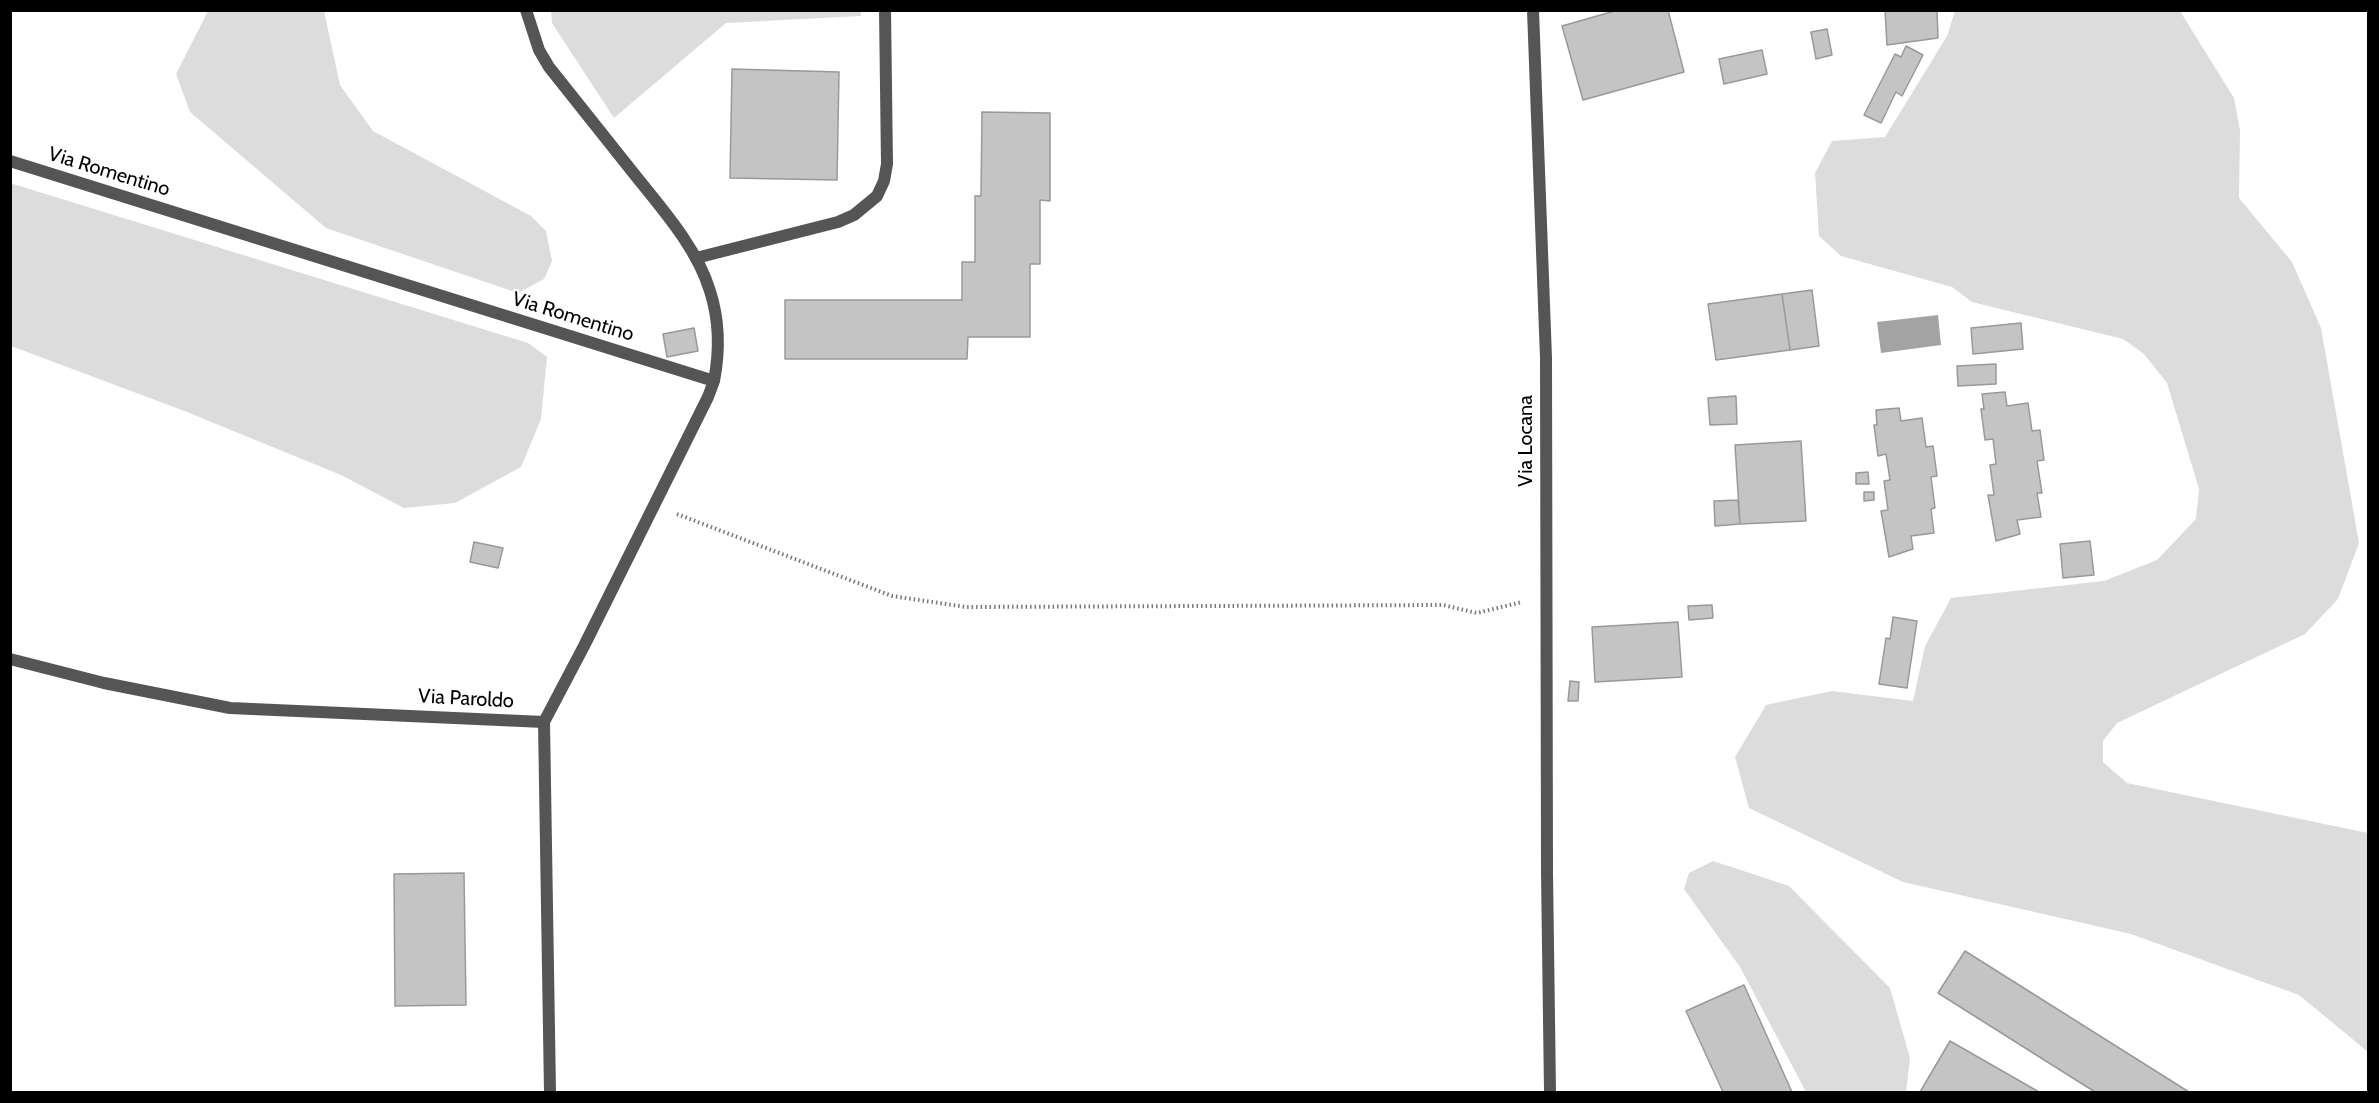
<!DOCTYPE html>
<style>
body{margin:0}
#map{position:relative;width:2379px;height:1103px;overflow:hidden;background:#fff;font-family:Cabin,sans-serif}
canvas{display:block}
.frame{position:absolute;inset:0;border:12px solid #000;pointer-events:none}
</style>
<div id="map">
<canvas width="2379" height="1103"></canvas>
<div class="frame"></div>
</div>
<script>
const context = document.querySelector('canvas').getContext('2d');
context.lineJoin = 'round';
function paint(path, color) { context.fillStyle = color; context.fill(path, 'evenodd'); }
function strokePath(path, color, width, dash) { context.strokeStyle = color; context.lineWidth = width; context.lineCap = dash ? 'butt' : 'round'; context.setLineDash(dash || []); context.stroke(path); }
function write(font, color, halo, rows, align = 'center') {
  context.font = font + ' Cabin,sans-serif'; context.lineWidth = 4.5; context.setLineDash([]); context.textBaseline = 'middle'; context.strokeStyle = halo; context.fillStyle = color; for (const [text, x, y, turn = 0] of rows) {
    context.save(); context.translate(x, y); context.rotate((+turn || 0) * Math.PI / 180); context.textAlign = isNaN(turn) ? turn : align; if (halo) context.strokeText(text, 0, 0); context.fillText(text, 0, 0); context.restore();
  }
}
paint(new Path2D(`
 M208,11H324L340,85L373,131L531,216L546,231L552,261L544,279L518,293L326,228L190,112L176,74Z
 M861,11V16L726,23L614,118L552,23L551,11Z
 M1955,11H2180L2234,98L2240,130L2239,198L2292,262L2321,328L2359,543L2338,599L2305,634L2117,723L2103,741V762L2127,783L2368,833V1052L2299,995L2131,934L1903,882L1749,808L1735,757L1766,705L1832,691L1913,701L1925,646L1951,598L2104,581L2157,560L2196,519L2199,489L2167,383L2144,354L2123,339L1972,302L1952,287L1841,256L1819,236L1815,173L1832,141L1885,137L1947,36Z
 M10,183L528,343L547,357L541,419L521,467L455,503L404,508L341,475L187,412L11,346Z
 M1713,861L1789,886L1890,988L1910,1058L1906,1092H1806L1740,967L1684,889L1689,873Z`), '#dcdcdc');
paint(new Path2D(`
 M1938,315L1941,345L1881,353L1877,322Z`), '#a3a3a3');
const building = new Path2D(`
 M1618,10H1668L1684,72L1583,100L1562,26Z
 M1885,10H1937L1938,38L1887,45Z
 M1827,29L1832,55L1816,59L1811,32Z
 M1906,46L1923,55L1902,96L1896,92L1881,123L1864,115L1895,54L1901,57Z
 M1762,50L1767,74L1724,84L1719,59Z
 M732,69L839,72L837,180L730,178Z
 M982,112L1050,113V201L1040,200V264H1030V337H968L967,359H785V300H962V262H975V196H981Z
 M1812,290L1819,346L1790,350L1782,294Z
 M1782,294L1790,350L1716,360L1708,304Z
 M2021,323L2023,349L1973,354L1971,328Z
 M694,328L698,351L667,357L663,334Z
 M1996,364V384L1958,386L1957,366Z
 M2005,392L2007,406L2028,403L2032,431L2040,430L2044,460L2037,461L2042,493H2037L2041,517L2017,520L2020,534L1996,541L1988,495H1994L1990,465L1996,464L1993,439L1985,440L1981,409H1984L1982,394Z
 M1736,396L1737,424L1710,425L1708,398Z
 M1899,408L1901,421L1922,418L1926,447L1933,446L1937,476L1931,477L1935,508L1931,509L1934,533L1911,536L1913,549L1889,557L1881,511L1888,510L1884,481L1890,480L1886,454L1878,456L1874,425H1877L1876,410Z
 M1801,441L1806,521L1740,524L1735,445Z
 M1868,472L1869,484H1856V473Z
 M1864,492H1874V500L1864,501Z
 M1738,500L1740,524L1715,526L1714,501Z
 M2090,541L2094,575L2063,578L2060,544Z
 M474,542L503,548L498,568L470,562Z
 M1712,605L1713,618L1689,620L1688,606Z
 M1893,617L1917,621L1907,688L1879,684L1886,638L1890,639Z
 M1678,622L1682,677L1595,682L1592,627Z
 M1570,681L1579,682L1578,701H1568Z
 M464,873L466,1005L395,1006L394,874Z
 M1965,951L2189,1092H2095L1938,993Z
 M1744,985L1792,1092H1723L1686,1011Z
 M1950,1041L2039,1092H1920Z`);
paint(building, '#c4c4c4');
strokePath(building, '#999', 1.5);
strokePath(new Path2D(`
 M677,514L892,596L966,607L1443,605L1477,613L1522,602`), '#777', 4, [1.5, 3]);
strokePath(new Path2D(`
 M544,722L550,1092
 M1547,872L1550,1092`), '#555', 12);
strokePath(new Path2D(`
 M1533,10L1546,358L1547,872
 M10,161L714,381C720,350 720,322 710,291C697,248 663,210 635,175C606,139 578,103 549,67L539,50L526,10
 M696,258L838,222L854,215L877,196L884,181L887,164L885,10
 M10,659L104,683L230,708L544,722L584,646L708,397L714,381`), '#555', 12);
write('20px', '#000', '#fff', [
 ["Via Romentino",109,172,17],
 ["Via Romentino",573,317,17],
 ["Via Locana",1526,441,-90],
 ["Via Paroldo",466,699,3]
]);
</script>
